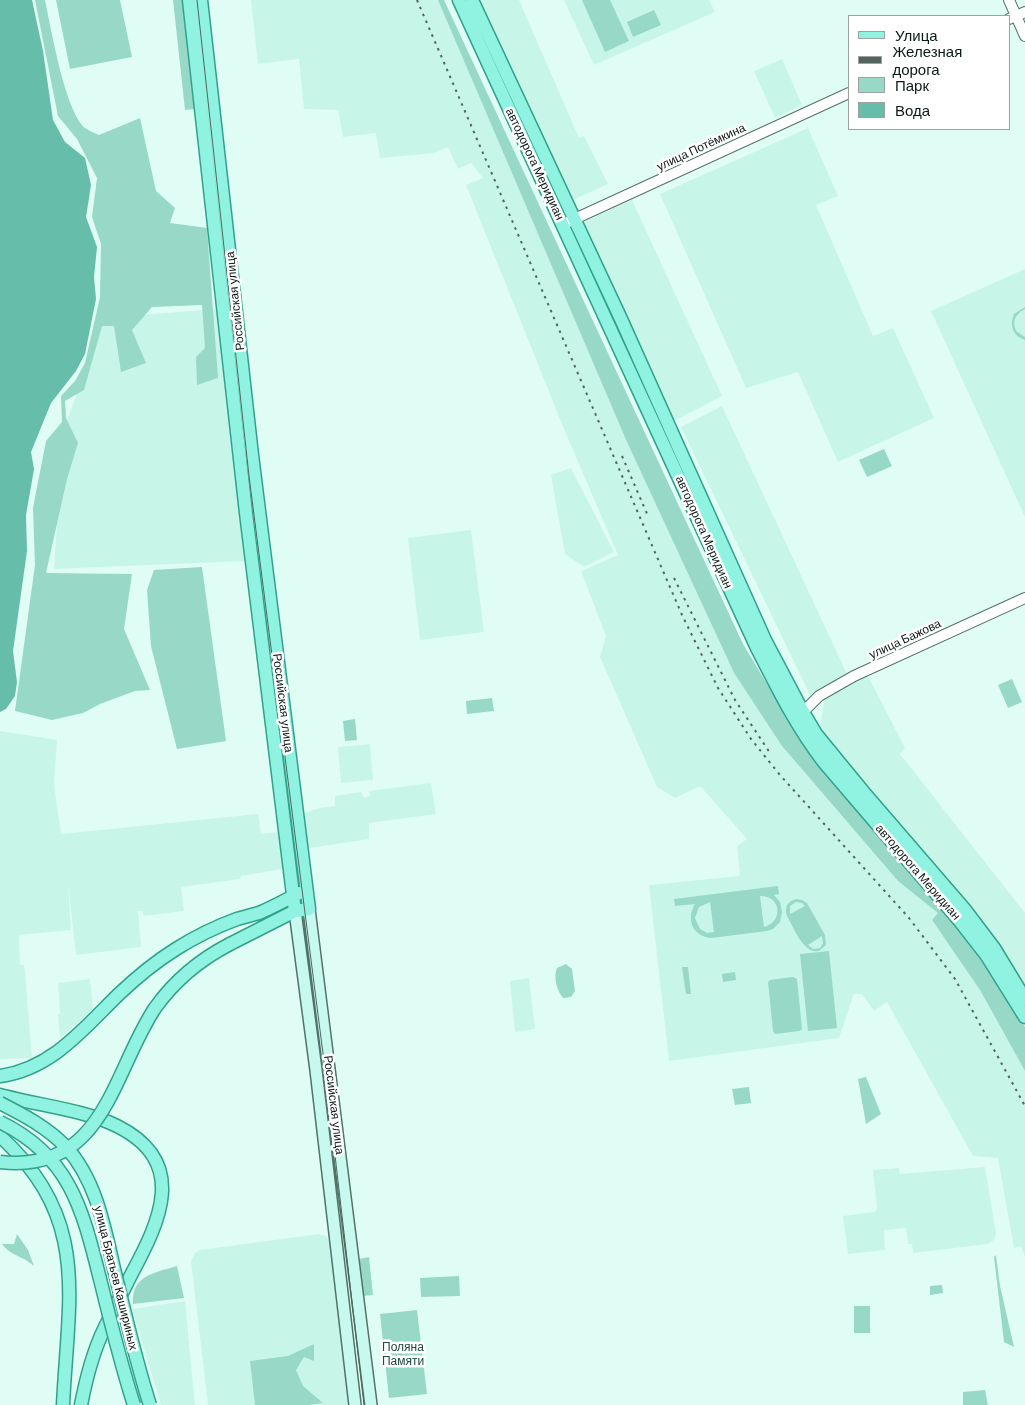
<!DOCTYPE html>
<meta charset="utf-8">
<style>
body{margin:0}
#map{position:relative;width:1025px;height:1405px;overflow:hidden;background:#e0fdf5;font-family:Barlow,sans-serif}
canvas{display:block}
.legend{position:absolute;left:848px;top:15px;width:162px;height:115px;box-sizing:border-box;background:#fff;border:1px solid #9ea3a2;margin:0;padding:6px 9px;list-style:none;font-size:15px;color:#0c1a16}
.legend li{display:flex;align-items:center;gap:10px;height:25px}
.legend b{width:25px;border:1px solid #9ea3a2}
</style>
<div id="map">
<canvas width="1025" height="1405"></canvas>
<ul class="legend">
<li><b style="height:6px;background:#90f2e0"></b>Улица</li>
<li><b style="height:6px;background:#51645e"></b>Железная дорога</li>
<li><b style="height:14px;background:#98d8c7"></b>Парк</li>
<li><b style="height:14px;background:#66bda9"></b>Вода</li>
</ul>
</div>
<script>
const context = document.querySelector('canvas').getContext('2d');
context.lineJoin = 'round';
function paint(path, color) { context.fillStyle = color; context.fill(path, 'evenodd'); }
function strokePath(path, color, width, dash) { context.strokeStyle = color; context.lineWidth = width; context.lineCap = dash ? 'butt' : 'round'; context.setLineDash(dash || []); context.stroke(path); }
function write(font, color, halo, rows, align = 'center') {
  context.font = font + ' Barlow,sans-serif'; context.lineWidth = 5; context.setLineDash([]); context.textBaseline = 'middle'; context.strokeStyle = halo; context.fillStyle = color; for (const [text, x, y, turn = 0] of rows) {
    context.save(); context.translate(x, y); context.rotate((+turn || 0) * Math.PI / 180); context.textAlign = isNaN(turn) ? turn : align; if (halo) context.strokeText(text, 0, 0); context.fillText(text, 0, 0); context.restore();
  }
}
paint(new Path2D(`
 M251,0H439L627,442L734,673L782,746L898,881L939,913L932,920L980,990L1025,1071V1257L1021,1246L1014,1248L998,1158L973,1156L887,1002L874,1011L862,994H854L839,1038L669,1061L649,885L740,876L737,846L747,839L700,786L675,798L657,787L600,657L606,636L581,571L618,555L564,429L466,185L483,178L471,163L458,169L448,147L434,153L380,158L376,133L343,137L338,110L304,109L299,59L258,64Z
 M478,0H519L579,138L584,136L608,184L573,200Z
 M564,0H709L715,12L594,65Z
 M782,59L802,105L775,118L754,71Z
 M808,128L838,196L816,205L873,336L893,328L934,418L838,462L798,372L746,388L660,194Z
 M632,200L722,396L672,422L582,223Z
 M1025,269V517L931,311Z
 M216,309L245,561L54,569L63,432L104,318Z
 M722,406L847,674L810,695L681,427Z
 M571,468L614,552L584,567L565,554L551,475Z
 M471,530L484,632L420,640L408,538Z
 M867,674L905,748L900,754L1025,913V985L963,897L819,731L825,697Z
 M0,731L57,740L54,784L61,834L258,814L261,834L279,832L282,869L241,876L240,879L181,887L184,911L144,916L142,911H138L141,947L76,955L68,883L71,930L19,935L20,965H24L25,972L32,1058L0,1059Z
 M370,744L373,780L341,783L338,747Z
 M431,783L436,814L369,823V839L304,849L302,814L320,808L335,806V796L361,792L364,798L370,796L369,791Z
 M529,978L535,1029L515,1032L510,981Z
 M90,979L93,1009L60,1038L58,1015L60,1014L58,983Z
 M985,1167L996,1233L994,1240L988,1244L913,1253L912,1244H908L906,1228L884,1230L885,1250L848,1254L843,1216L874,1212L877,1209L873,1170L899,1168L900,1174Z
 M319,1234L327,1237L331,1245L349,1405H208L191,1261L195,1253L200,1250Z
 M185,1301L195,1405H161L132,1309Z`), '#c7f6e9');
paint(new Path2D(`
 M35,0H45C51,28 65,111 85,128C89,131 95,133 99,135L140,118L156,191L175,208L170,223L207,228L218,378L197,385L196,357L205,348L202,305L152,307L132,330L146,363L121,372L114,326H102L84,390L65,401L66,418L78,443L67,479L46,573L132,574L124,629L150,690L135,691L100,704L83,713L52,720L15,711L35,565L33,508L46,441L62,422L61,396L75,381L85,363L100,297L101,244L92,217L97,178L77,139L58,116Z
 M56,0H120L132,57L70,69Z
 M173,0H183L195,109L185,110Z
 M438,0H444L743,644L797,734L837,787L932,896L985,961L1025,1027V1071L980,990L932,920L938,913L898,881L782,746L734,673L627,442Z
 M582,0H610L629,41L605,52Z
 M654,10L661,25L633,37L627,22Z
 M1025,307V309C1015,314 1012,321 1016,331L1025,337V340C1013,336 1009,326 1014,314Z
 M884,449L892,466L867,477L859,460Z
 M202,567L226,741L177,749L151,646L147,590L154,570Z
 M1012,679L1022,702L1008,708L998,685Z
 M492,698L494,711L467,714L466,701Z
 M355,719L357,740L345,741L343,721Z
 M778,886L779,894L774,895L780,902L782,912L780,922L773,929L767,931L711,938C692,936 686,919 695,904L675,906L674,899ZM760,896C781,895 784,922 764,927ZM710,902L714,932L707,933L700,929L695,918L699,907Z
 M796,899L802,900L807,903L825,935L826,945L819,951C803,954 794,928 787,916C784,907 788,901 796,899ZM796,902L802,903L805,906L790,914V906ZM822,936L823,943L820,948L813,949L808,945Z
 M829,951L837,1028L808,1031L800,954Z
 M566,964L572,969L575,991L571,997L563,998C557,991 553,976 557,968Z
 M682,967H688L691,994H686Z
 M735,972L736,980L723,982L722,974Z
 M793,977L797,979L802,1029L799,1031L775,1034L773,1031L768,982L770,980Z
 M866,1077L881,1114L866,1124L858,1079Z
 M749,1087L751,1103L735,1105L732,1089Z
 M17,1234L28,1250L34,1266C22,1255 12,1257 2,1244H14Z
 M996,1255L1000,1286L1014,1347L1004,1342L994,1257Z
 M369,1257L373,1295L363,1296L359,1259Z
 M177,1266L184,1298L133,1304C131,1275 155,1273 177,1266Z
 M459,1276L460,1296L421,1297L420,1278Z
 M942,1285L943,1293L930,1295V1286Z
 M854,1306H870V1333H854Z
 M417,1310L427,1394L389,1398L380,1314Z
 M314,1344V1361L304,1357L296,1370L303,1386L323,1403L308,1405H255L250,1361L288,1356Z
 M985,1390L988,1405H963V1392Z`), '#98d8c7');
paint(new Path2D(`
 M0,0H32L43,51L53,120L65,142L85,158L91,185L86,217L97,247L94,277L96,299L85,354L76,371L51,403L31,452L34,469L26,515L27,551L13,651L17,682L15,696L6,709L0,712Z`), '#66bda9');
const tertiary = new Path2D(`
 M1009,0L1025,36
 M1009,19L1025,12
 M568,222L849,93
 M803,712L819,696L854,676L1025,598`);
const secondary = new Path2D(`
 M309,909L371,1405
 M295,911L316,1070L355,1405`);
const primary = new Path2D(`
 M189,0L246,513L295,911
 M201,0L252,455L309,909L295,911L230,944
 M459,0L757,648C777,687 796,726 823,761L959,920L987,956L1025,1017
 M472,0L621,319L765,640L803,712L816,734L866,795L966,911L994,948L1025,999
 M0,1076C52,1069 84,1028 119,994C137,977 155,962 176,949C195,937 215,927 237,919C244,917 252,915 259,913C273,907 286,900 299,893
 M0,1095C36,1105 85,1110 117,1126C189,1162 160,1221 131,1275C122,1293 113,1311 104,1329C92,1354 86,1379 81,1405
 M0,1136C91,1219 68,1297 63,1405`);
strokePath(tertiary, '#517269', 12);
strokePath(secondary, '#517269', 14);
strokePath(primary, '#32a18c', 15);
strokePath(tertiary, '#fff', 10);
strokePath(secondary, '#c8f9ef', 11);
strokePath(primary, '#90f2e0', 12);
strokePath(new Path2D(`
 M197,0L249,476L325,1069L364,1405`), '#51645e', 1);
strokePath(new Path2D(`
 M417,0L682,615L718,688L751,739L780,775L909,918L955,979L1025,1106
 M622,456L648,516
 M674,578L735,700L770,753`), '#51645e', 2, [2.5, 5]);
const primaryBridge = new Path2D(`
 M0,1103C24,1115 48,1128 66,1147C97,1181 105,1230 115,1273C126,1317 136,1362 150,1405
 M0,1122C72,1157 83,1212 101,1283C111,1324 121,1365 134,1405
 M0,1162C104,1174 112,1073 155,1008C175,980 199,960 230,944`);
strokePath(primaryBridge, '#32a18c', 15, []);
strokePath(primaryBridge, '#90f2e0', 12);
write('12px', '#0c1a16', '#fff', [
 ["улица Потёмкина",701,147,-25],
 ["автодорога Меридиан",535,164,65],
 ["Российская улица",235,301,-96],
 ["автодорога Меридиан",704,532,66],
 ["улица Бажова",905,639,-25],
 ["Российская улица",283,703,83],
 ["автодорога Меридиан",918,872,49],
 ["Российская улица",334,1105,83],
 ["улица Братьев Кашириных",116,1278,76]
]);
write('12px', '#214940', '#fff', [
 ["Поляна",403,1347],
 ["Памяти",403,1361]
]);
</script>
